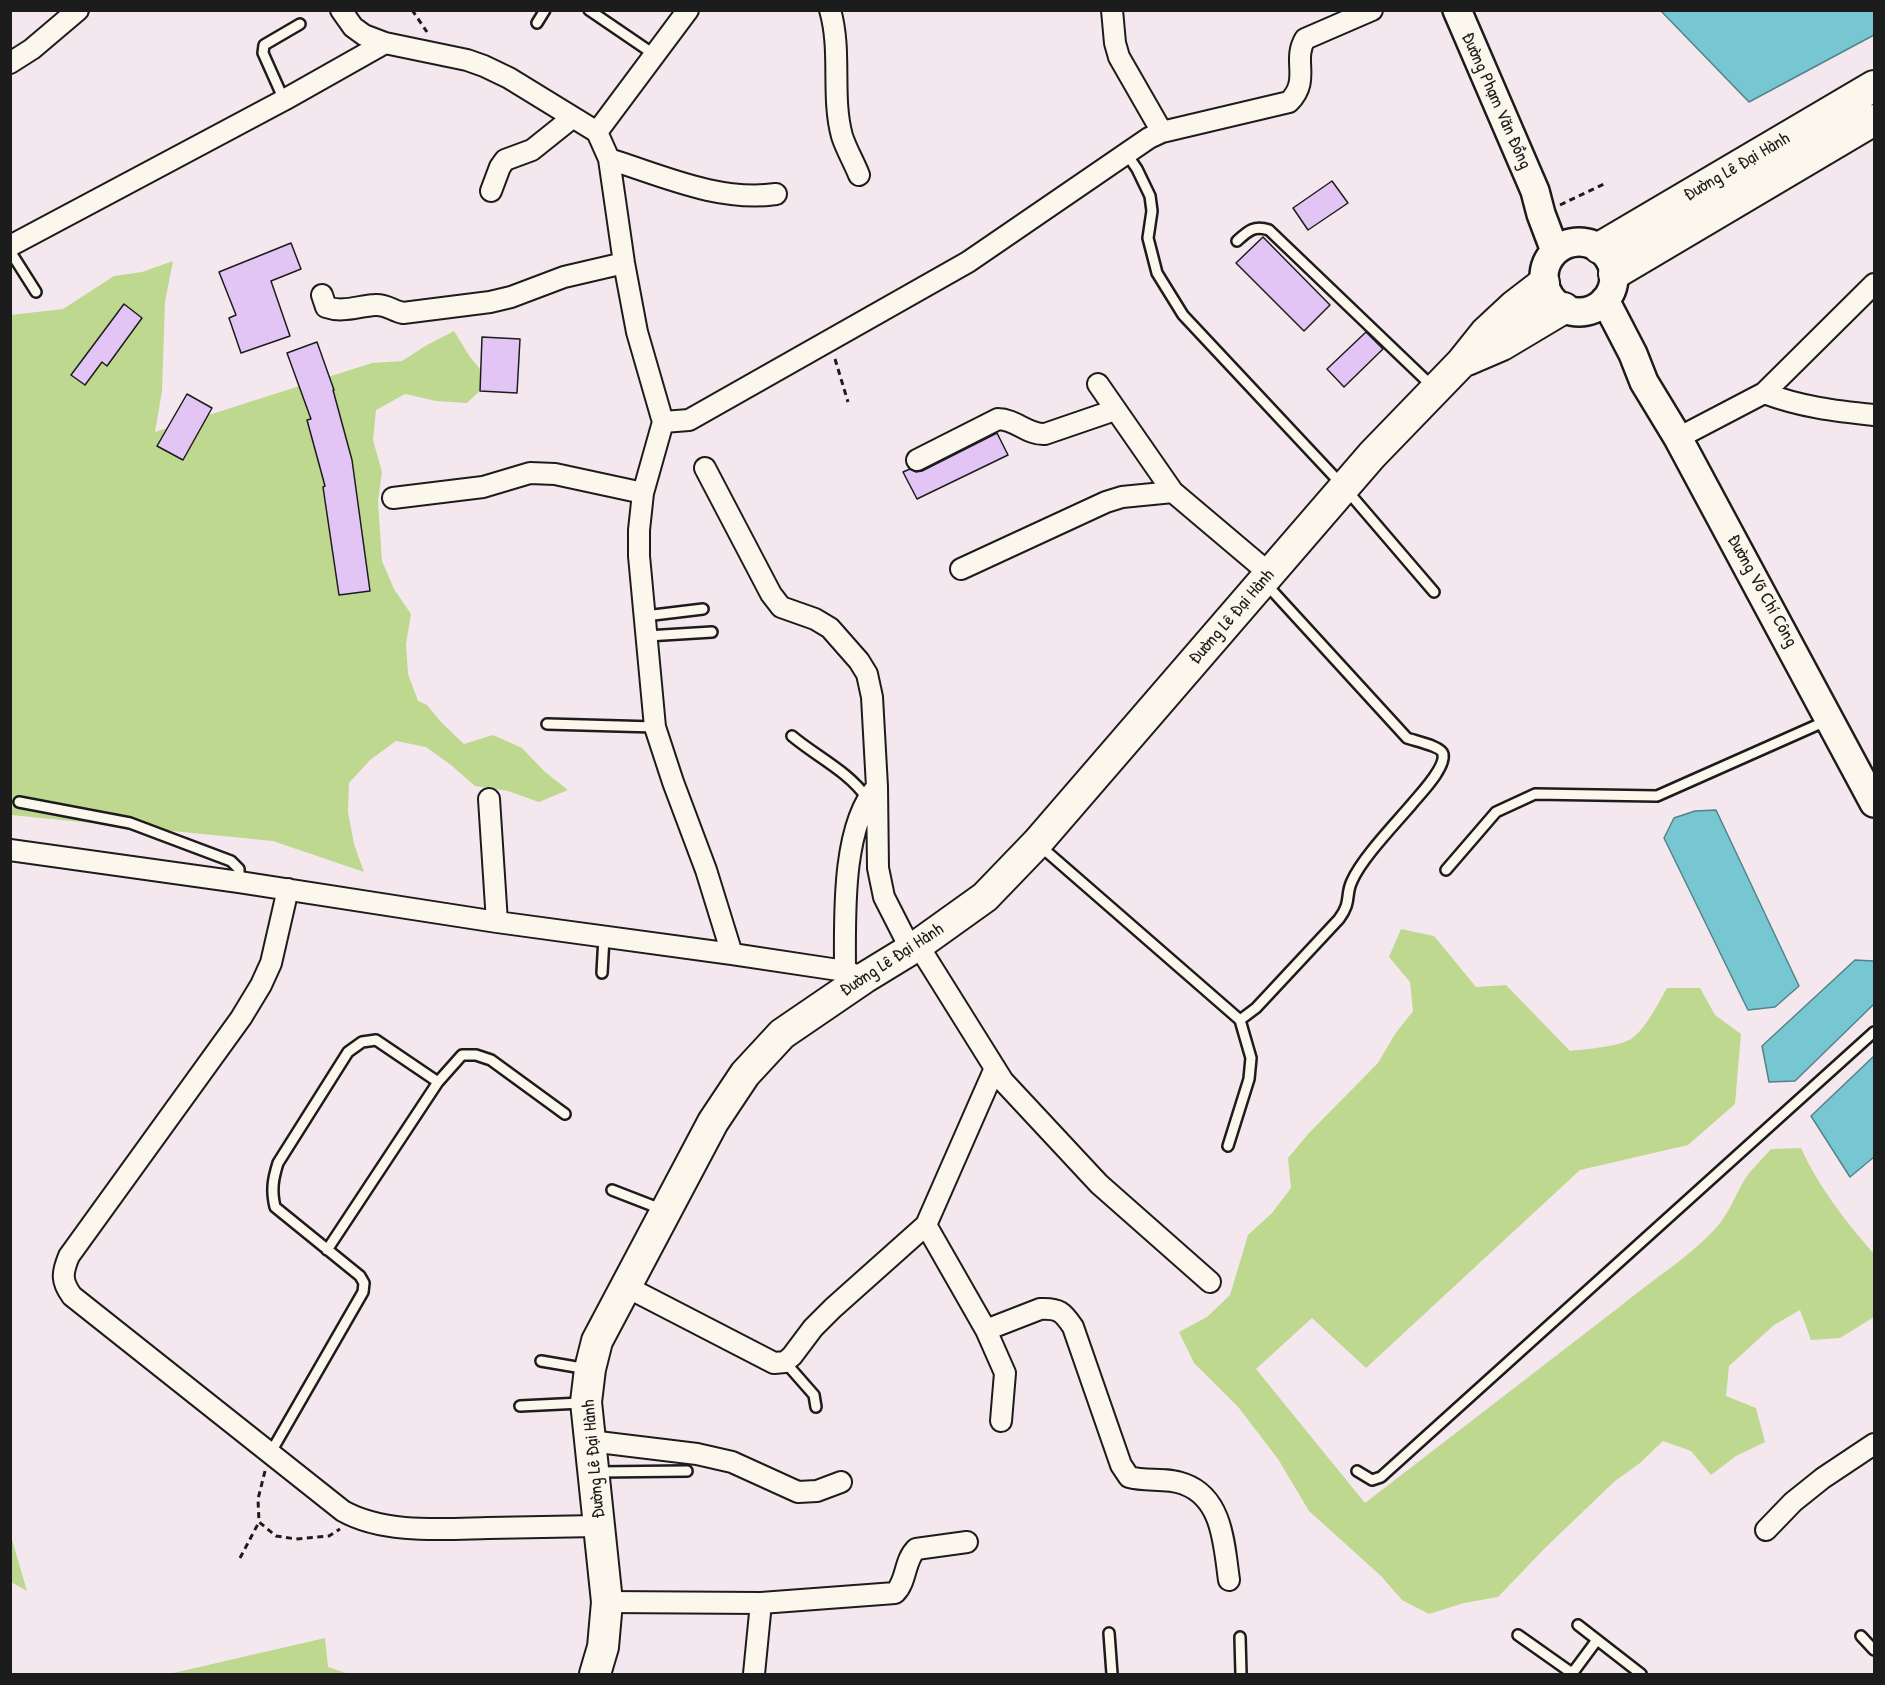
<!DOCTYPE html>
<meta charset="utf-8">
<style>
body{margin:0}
#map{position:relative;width:1885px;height:1685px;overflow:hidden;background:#f4e8ee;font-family:"Patrick Hand",sans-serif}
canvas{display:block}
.frame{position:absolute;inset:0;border:12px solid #1c1c1c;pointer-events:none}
</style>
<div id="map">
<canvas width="1885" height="1685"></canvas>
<div class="frame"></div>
</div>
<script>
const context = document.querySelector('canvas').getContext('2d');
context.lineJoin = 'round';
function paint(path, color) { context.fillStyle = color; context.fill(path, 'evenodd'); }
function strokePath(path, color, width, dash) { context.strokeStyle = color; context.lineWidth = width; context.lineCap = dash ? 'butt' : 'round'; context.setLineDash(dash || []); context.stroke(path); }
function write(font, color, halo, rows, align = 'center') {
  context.font = font + ' "Patrick Hand",sans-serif'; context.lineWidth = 4.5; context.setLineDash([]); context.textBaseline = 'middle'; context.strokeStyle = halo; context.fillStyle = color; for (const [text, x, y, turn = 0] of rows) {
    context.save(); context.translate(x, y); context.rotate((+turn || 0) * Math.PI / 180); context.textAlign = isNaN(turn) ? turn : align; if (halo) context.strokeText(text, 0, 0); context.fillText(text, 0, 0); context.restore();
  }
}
paint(new Path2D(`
 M173,261L165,302L162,391L155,432L372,363L402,361L427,345L454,331L470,357L490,381L467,403L436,401L405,394L376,410L373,440L382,472L378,501L382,561L394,589L411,614L406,644L408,674L418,701L427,705L442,723L464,744L493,735L522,748L544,771L568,790L539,802L508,791L475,786L451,765L426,747L396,741L370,760L349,783L348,812L354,844L364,872L273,841L11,815L10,315L63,309L114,276L142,272Z
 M1401,929L1434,936L1476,987L1506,985L1570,1051C1587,1049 1617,1047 1631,1039C1645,1030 1659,1002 1667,988H1700L1715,1015L1741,1034L1735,1104L1688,1145L1580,1170L1366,1368L1312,1318L1256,1369L1365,1503L1618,1308C1650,1281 1686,1260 1715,1229C1731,1212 1736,1191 1749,1173C1756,1165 1764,1157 1771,1149L1801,1148C1820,1189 1844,1219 1874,1254V1317L1840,1338L1811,1340L1800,1310L1774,1325L1729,1366L1726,1396L1756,1408L1765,1442L1736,1456L1711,1475L1691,1451L1663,1441L1640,1463L1615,1481L1545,1548L1498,1597L1464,1603L1429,1614L1402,1600L1381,1576L1309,1511L1278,1459L1239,1408L1194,1363L1179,1332L1207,1317L1230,1295L1248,1235L1272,1213L1291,1188L1288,1158L1309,1133L1378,1063L1395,1034L1413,1011L1410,982L1389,957Z
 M11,1536L27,1591L11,1582Z
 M325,1638L328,1667L349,1674H169Z`), '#bed88f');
const water = new Path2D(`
 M1661,11H1874V35L1749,102Z
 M1716,810L1799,986L1775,1007L1748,1010L1664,838L1674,818L1695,811Z
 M1855,960L1874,961V1004L1795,1081L1769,1082L1762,1046Z
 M1874,1056V1157L1850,1177L1811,1116Z`);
paint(water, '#77c7d2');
strokePath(water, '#538389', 1.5);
const building = new Path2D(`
 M1332,181L1348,203L1308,230L1293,208Z
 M1263,237L1330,305L1304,331L1236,263Z
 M291,243L301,269L271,281L290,336L241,353L229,318L236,315L219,272Z
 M124,304L142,318L107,366L102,362L85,385L71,375Z
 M1366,332L1383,349L1344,387L1327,369Z
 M482,337L520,339L517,393L480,391Z
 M317,342L334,390H333L352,460L370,591L339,595L323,487L325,486L307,420L311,419L287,353Z
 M187,394L212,408L183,460L157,446Z
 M997,433L1008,455L917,499L903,472L910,469L916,472L922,471Z`);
paint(building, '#e2c5f4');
strokePath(building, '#1c1c1c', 1.5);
const service = new Path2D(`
 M589,10L655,55
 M537,23L545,10
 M284,100L263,53L264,45L300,24
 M1126,153L1137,169L1150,196L1152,211L1148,238L1157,273L1183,315L1344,487L1434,592
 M1237,241C1248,231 1254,225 1269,230L1433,387
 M10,251L36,292
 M645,616L703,609
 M647,636L712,632
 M547,724L655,727
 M792,736C817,757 848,771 867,798
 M19,802L130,823L231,861L239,869V882
 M1039,845L1240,1020L1256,1008L1339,919C1352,902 1345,895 1352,881C1362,858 1395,824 1412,804C1420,794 1446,768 1443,754C1441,746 1415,741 1407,738L1267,585
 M1446,870L1496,812L1535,794L1657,796L1826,721
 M602,973L604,937
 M1228,1146L1249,1079L1251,1058L1240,1020
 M612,1190L661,1209
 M327,1250L438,1082
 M541,1361L588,1369
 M785,1362L814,1395L816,1407
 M520,1406L581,1403
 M271,1452L363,1292L364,1283L360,1276L275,1207C271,1190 273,1179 278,1163L348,1052L362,1042L376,1040L438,1082L462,1055H476L491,1060L565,1114
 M1357,1471L1372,1480L1381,1477L1874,1032
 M599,1472L687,1471
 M1578,1625L1641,1674
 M1109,1633L1112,1674
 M1518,1635L1569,1671H1574L1597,1640
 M1861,1636L1874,1650
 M1240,1637L1241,1674`);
const minor = new Path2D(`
 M341,10L353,27L364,35L385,43L467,60L484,66L509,78L597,132L609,159L624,263L637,332L663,422L643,493L639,530V556L655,727L673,782L706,870L732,954
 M830,10C842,51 831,96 842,136C846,149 854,162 859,175
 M1112,10L1115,43L1119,57L1162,132
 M10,63L32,49L78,10
 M597,132L688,10
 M609,159C663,176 719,202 776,194
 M491,191L500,167L505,160L532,150L572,118
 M10,246L284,100L385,43
 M322,295L326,307C343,313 358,306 375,305C386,304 393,311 403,313L490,302L511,297L564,277L624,263
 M1098,384L1173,492L1270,574
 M1764,393C1801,407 1835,411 1874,415
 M663,422L689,420L968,262L1149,138L1162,132L1289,102C1311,80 1292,61 1305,39L1372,10
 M1678,438L1764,393L1874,284
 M917,460L998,419C1015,419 1028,435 1045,434L1115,410
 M705,468L771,594L781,607L815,619L830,628L859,661L867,674L872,697L877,787C841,826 845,920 845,971
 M393,498L483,487L530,473L555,474L643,493
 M961,569L1106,502L1122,497L1173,492
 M877,787L878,868L884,897L911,950
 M489,799L497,922
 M10,850L239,882L497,922L732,954L845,971L864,978
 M288,889L271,963L261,985L241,1018L69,1256C62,1273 61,1281 72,1296L343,1511C384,1534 442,1529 488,1528C526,1527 563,1527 600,1526
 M918,945L1003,1081L1099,1184L1210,1282
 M926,1225L986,1330L1005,1373L1001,1421
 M625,1286L774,1363L785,1362L792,1356L813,1328L833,1308L926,1225L995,1068
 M986,1330L1040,1309C1059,1308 1063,1312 1073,1327L1121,1465L1129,1477C1146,1482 1167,1477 1184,1484C1223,1498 1224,1545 1229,1580
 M590,1441L697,1454L732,1462L798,1492L817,1491L841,1482
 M1766,1530L1793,1502L1823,1478L1874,1444
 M607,1602L761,1603L895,1593C907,1581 904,1561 916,1549L967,1542
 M754,1674L761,1603`);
const secondary = new Path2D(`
 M1457,10L1535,191L1541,214L1555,251
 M1544 277a35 35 0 1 1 70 0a35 35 0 1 1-70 0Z
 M1605,300L1633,354L1644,382L1678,438L1874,803`);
const primary = new Path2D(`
 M1599,248L1874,86
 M1614,274L1874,120
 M1467,360L1502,345L1564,308
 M595,1674L603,1647L607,1602L586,1402L590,1369L597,1341L713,1122L745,1074L782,1034L864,978L918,945L985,897L1037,843L1372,455L1461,363L1485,333L1514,306L1544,283`);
strokePath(service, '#1c1c1c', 14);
strokePath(minor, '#1c1c1c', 24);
strokePath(secondary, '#1c1c1c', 32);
strokePath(primary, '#1c1c1c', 34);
strokePath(new Path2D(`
 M412,10L427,32
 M1560,205L1604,184
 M835,359L848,402
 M265,1471L258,1499L259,1522L276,1536L296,1539L329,1536L340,1529
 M240,1558L259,1522`), '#1c1c1c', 3, [6, 4.5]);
strokePath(service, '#fbf7ec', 9);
strokePath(minor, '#fbf7ec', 20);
strokePath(secondary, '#fbf7ec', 27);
strokePath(primary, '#fbf7ec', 30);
write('18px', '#1c1c1c', '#fbf7ec', [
 ["Đường Phạm Văn Đồng",1496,101,66],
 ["Đường Lê Đại Hành",1737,167,-30],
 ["Đường Võ Chí Công",1762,591,61],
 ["Đường Lê Đại Hành",1232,617,-49],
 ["Đường Lê Đại Hành",892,960,-33],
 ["Đường Lê Đại Hành",594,1459,-95]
]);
</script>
